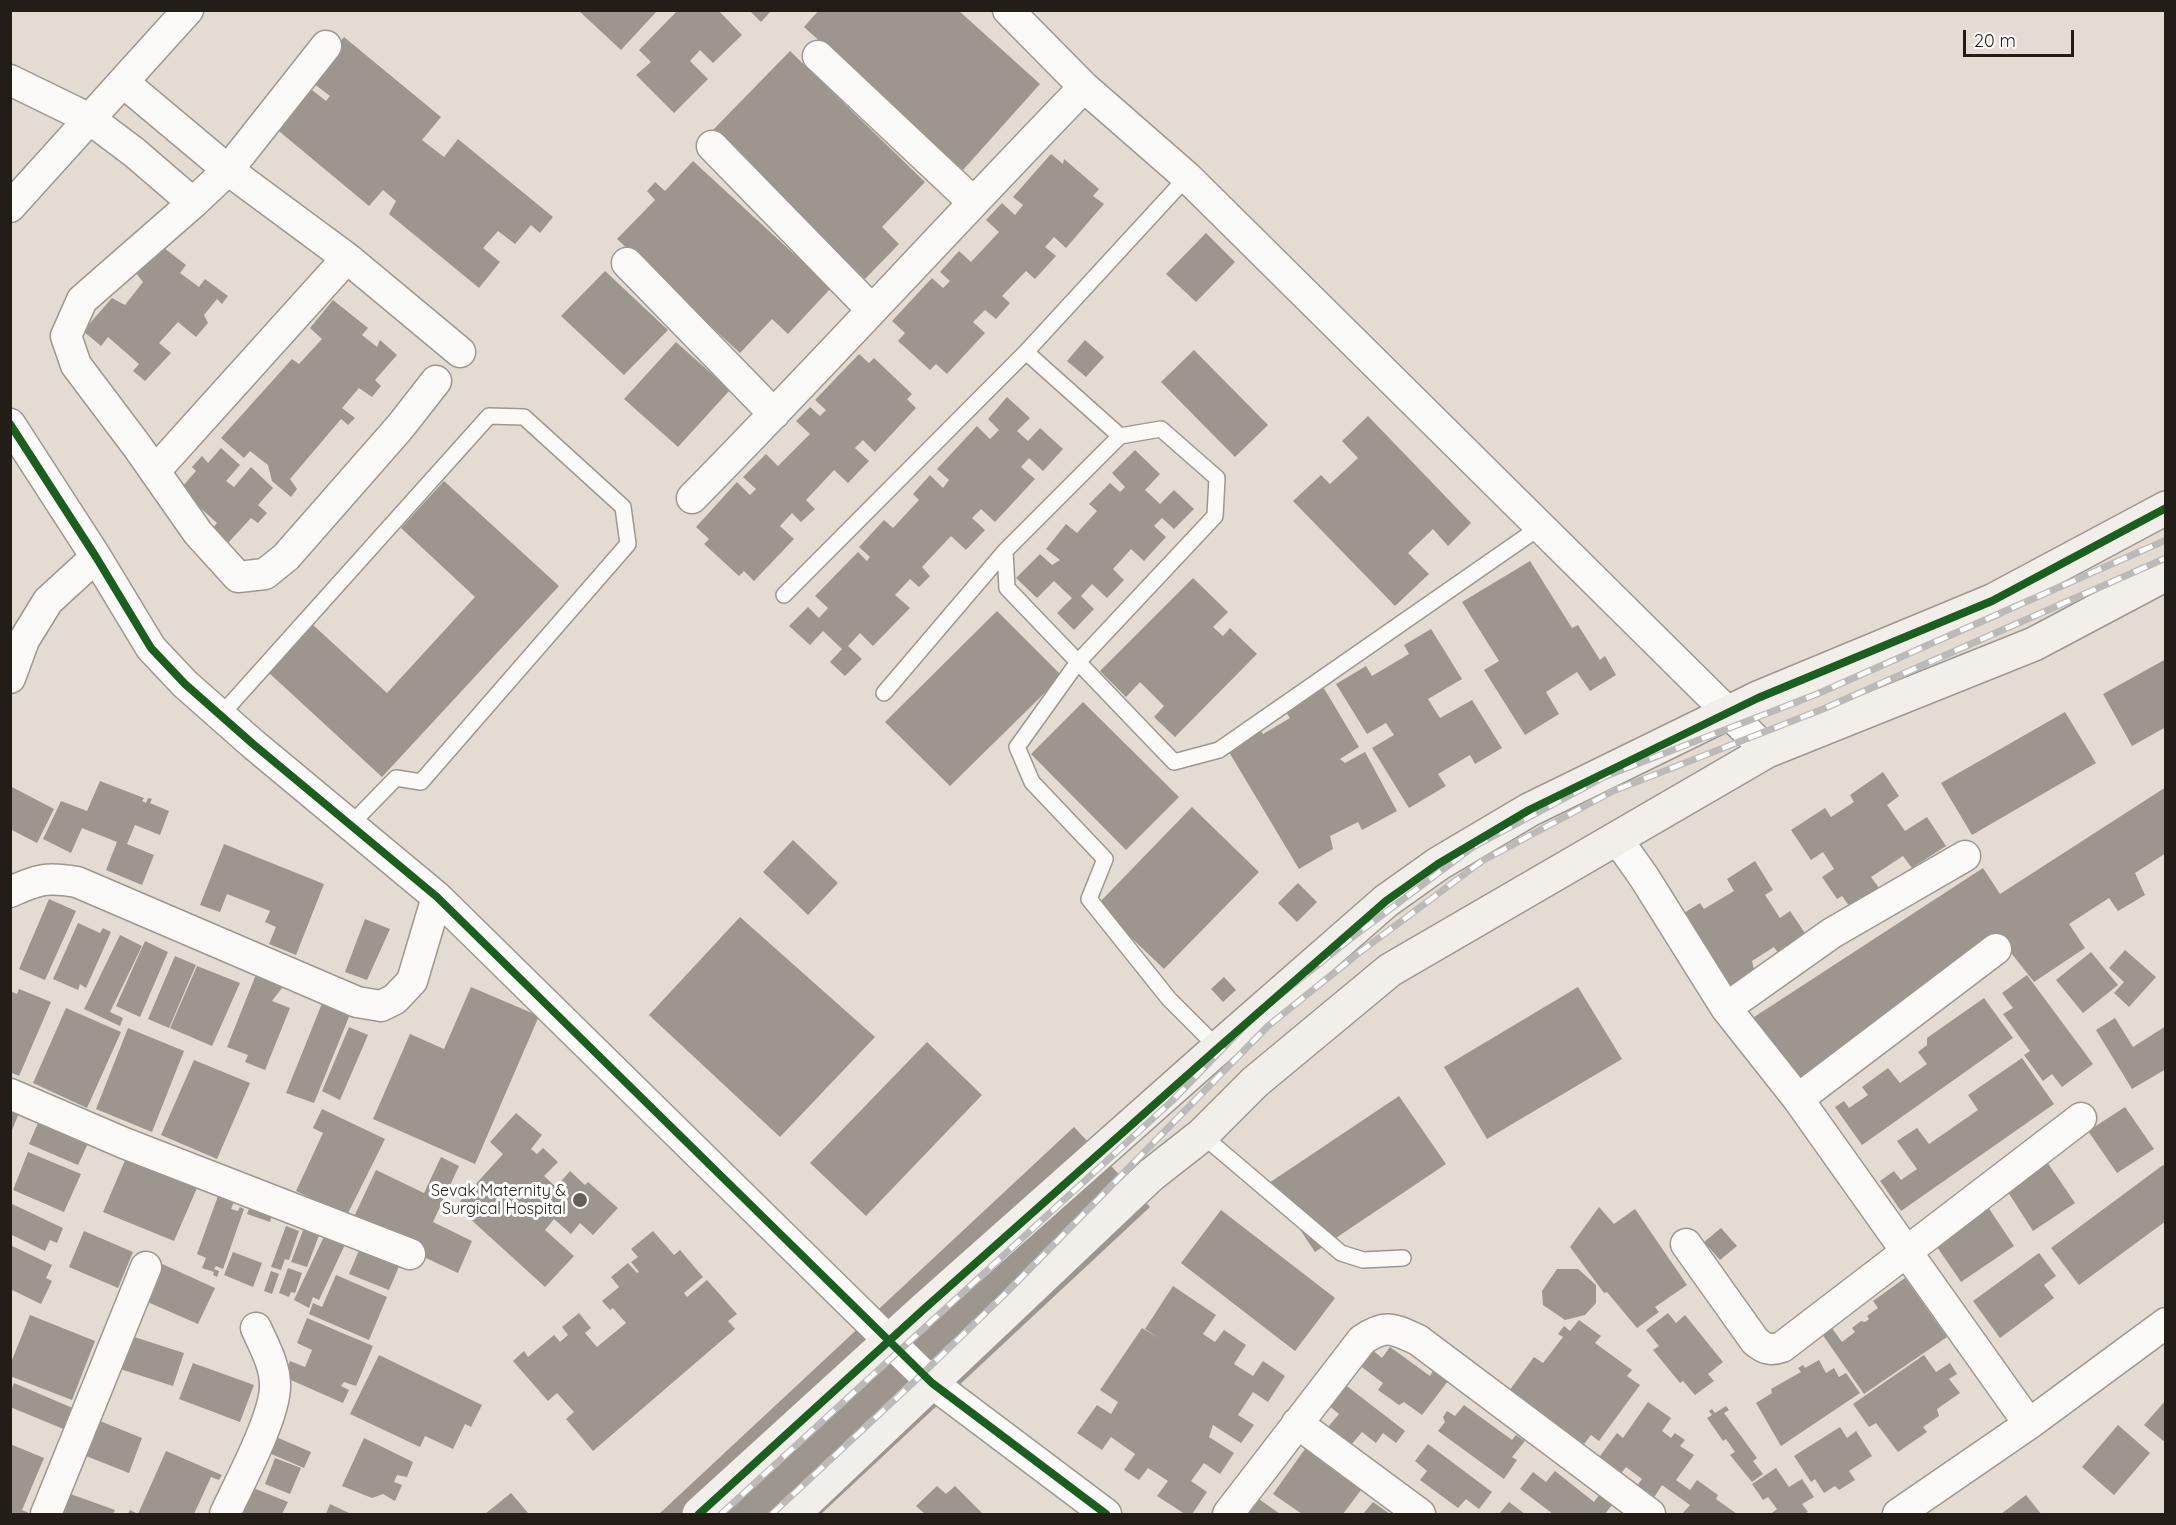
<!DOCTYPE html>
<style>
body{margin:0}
#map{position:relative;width:2176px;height:1525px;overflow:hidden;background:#e4dbd2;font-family:Quicksand,sans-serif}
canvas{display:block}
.frame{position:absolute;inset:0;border:12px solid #231d18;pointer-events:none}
.scale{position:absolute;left:1963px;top:30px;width:111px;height:27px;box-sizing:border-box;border:3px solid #231d18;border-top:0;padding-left:8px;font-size:18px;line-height:21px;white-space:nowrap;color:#231d18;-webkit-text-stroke:4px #fff;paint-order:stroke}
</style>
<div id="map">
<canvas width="2176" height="1525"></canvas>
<div class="frame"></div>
<div class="scale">20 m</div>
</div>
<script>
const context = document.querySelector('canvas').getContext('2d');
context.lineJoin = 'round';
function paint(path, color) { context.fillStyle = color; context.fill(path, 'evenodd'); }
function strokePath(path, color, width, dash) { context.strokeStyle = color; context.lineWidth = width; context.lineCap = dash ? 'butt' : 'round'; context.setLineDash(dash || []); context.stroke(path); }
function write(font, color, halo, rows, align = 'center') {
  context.font = font + ' Quicksand,sans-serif'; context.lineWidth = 6; context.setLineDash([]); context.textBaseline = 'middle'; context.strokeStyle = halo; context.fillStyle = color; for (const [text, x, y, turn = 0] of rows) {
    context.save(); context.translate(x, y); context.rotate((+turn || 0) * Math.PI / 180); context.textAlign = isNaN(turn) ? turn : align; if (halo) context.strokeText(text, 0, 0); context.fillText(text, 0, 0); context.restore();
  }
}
paint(new Path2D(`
 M578,10H658L621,50Z
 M678,10H718L742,35L713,63L700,50L690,61L708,79L674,113L636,75L651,62L639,50Z
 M749,10H772L761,22Z
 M819,10H958L1040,84L963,170L804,27Z
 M344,37L441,117L422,140L444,157L458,139L553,217L540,233L531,225L515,244L498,231L483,248L500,262L479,288L389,214L396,201L383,190L369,206L274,127L307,86L326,101L330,96L309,80Z
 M790,51L925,182L882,227L899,244L865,279L712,131Z
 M1051,154L1063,164L1064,159L1099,189L1093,196L1104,204L1066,248L1054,237L1045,247L1056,256L1035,279L1026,271L1002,296L1010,303L996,319L985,310L973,322L985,333L947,374L936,364L930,370L898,341L905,333L892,321L932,278L943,288L950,281L940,272L959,251L971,262L999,232L986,220L1002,203L1015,215L1023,205L1013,197Z
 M693,161L831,288L788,334L772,319L740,353L617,239L655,200L647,191L655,182L665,191Z
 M1206,233L1235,262L1196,302L1166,274Z
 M155,241L186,265L180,273L199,287L205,279L228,296L222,304L217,299L204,315L208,323L196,337L178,322L159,343L171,353L145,381L133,371L139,364L108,337L101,346L83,331L112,298L125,305L143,282L133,269Z
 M605,271L668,330L624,375L561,316Z
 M333,300L368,328L362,335L377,347L380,340L397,355L375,380L381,386L372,397L359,388L342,408L355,418L348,425L341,419L290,479L297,489L291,497L272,481L268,465L250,451L244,458L221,438L292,359L299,364L322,339L310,328Z
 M1085,340L1104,357L1086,377L1067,361Z
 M676,342L730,390L678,447L624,399Z
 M1194,350L1268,425L1235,457L1161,382Z
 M859,354L869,363L874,358L912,394L907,399L916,408L875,452L863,440L855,448L869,461L848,483L834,470L806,500L815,509L801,522L792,513L780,526L794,539L754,581L744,571L739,576L704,544L709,539L696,527L737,482L750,495L756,489L743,477L766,454L778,466L810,434L796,421L810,407L820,416L826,410L815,400Z
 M1007,397L1030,418L1017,431L1028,441L1040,428L1063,449L1043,471L1029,458L1021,467L1035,479L995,522L981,509L972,518L985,530L966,550L951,536L922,567L930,576L919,587L910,579L895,595L910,608L873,646L860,633L848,646L862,659L845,676L830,662L842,649L823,631L810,645L789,626L808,607L819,618L828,608L815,596L858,552L867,561L870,557L859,547L884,520L893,528L919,500L913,494L930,475L943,488L949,480L937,469L977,426L990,439L999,430L988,419Z
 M1368,416L1471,523L1448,546L1433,529L1408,553L1429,574L1395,606L1293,501L1321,475L1330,484L1358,458L1342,441Z
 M221,448L240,465L226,481L234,487L251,467L273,488L258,505L267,513L258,523L251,518L228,543L212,529L217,523L197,505L193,511L175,495L196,471L192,467L202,456L208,463Z
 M1135,450L1160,474L1145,490L1160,504L1174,490L1194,509L1174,529L1162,518L1154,526L1166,537L1144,561L1131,549L1113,569L1124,580L1107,598L1092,584L1081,596L1094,609L1074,630L1057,613L1072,598L1054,581L1037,598L1016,578L1040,554L1052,565L1060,560L1046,549L1066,524L1077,533L1097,511L1089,504L1110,483L1120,492L1125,487L1112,473Z
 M444,481L559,586L382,777L268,672L312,624L387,693L475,597L401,528Z
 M1530,561L1572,628L1578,625L1600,660L1605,656L1616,675L1590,691L1577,672L1546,692L1559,714L1525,735L1484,670L1499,661L1462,602Z
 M1193,578L1228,612L1213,627L1223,636L1230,628L1257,654L1175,737L1154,717L1164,706L1140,682L1126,697L1100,671Z
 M997,611L1062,676L950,786L885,722Z
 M1431,629L1462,679L1428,699L1440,718L1472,700L1502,748L1475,764L1470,755L1438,774L1446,786L1409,808L1372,748L1394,735L1386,723L1367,734L1336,684L1366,666L1372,676L1409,654L1404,645Z
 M2166,659V727L2132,746L2103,694Z
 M1322,685L1359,747L1340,759L1345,763L1365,752L1397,811L1362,830L1358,822L1330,836L1333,849L1299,869L1226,747L1259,728L1263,734L1290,718L1284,709Z
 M1083,702L1179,797L1126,850L1031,754Z
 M2065,712L2096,763L1972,835L1941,783Z
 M1883,772L1899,796L1887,805L1905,831L1927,817L1946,846L1912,868L1903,856L1871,877L1879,888L1850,907L1842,896L1837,899L1822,877L1834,869L1823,852L1811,860L1791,830L1825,808L1831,817L1854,802L1850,795Z
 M100,781L144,798L142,801L146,803L148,798L152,799L150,803L169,811L160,835L135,825L127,844L154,855L142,885L106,870L117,842L82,828L71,853L43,839L61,801L87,811Z
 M10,786L54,809L37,843L10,829Z
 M2166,787V853L2135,873L2145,895L2118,911L2109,898L2069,924L2085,948L2034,982L1997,935L1798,1085L1748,1021L1983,868L2000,894Z
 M1192,807L1259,872L1164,969L1097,905Z
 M793,840L838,883L808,915L763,872Z
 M224,844L324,884L296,955L269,944L276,927L265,922L270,911L227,894L220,912L200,905Z
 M1755,861L1773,890L1765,895L1780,918L1790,911L1809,939L1781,957L1774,947L1752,961L1755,974L1732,989L1684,913L1700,903L1704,909L1734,891L1727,879Z
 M1298,883L1317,902L1297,922L1278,903Z
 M49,899L76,911L45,980L19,969Z
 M740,917L875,1037L780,1137L649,1015Z
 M365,919L390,929L367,980L345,972Z
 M78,923L100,933L103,928L111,932L86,988L80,984L78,990L53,979Z
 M120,935L142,946L110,1012L123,1018L120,1026L84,1009Z
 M145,941L168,952L140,1017L116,1006Z
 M2125,950L2156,977L2129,1007L2114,993L2124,982L2109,968Z
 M2091,952L2118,985L2083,1013L2056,980Z
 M175,956L196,965L169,1028L148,1019Z
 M197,966L240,983L212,1046L170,1028Z
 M257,972L285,984L272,1001L290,1008L265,1070L245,1062L248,1055L227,1047Z
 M2027,975L2093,1064L2062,1087L2052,1074L2043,1081L2024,1055L2030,1051L2003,1014L2013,1008L2002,993Z
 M1224,977L1236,990L1223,1002L1211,989Z
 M471,987L539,1016L475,1164L373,1119L410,1034L444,1049Z
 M1578,987L1622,1059L1487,1139L1444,1067Z
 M19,989L51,1002L19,1076L10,1072V991L17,994Z
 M325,996L353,1007L314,1103L286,1093Z
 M1984,998L2013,1038L1862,1145L1835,1107L1844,1101L1849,1108L1868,1095L1862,1087L1888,1068L1900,1083L1927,1064L1918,1052L1927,1045V1038Z
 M66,1008L121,1032L87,1108L33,1083Z
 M2115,1018L2133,1047L2166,1026V1069L2132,1089L2096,1030Z
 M349,1027L368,1035L340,1100L322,1091Z
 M128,1028L184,1051L152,1132L96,1109Z
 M927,1042L982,1095L866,1216L810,1163Z
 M2022,1058L2054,1104L1901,1211L1880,1181L1894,1171L1901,1180L1917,1169L1897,1141L1917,1128L1929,1144L1978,1110L1968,1095Z
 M194,1060L250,1083L217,1159L161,1135Z
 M1399,1096L1446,1164L1315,1252L1269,1183Z
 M10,1105L21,1108L10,1135Z
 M2125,1107L2154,1149L2117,1173L2088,1131Z
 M322,1109L385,1139L347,1215L296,1191L323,1133L313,1128Z
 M516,1113L542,1135L531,1149L537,1154L543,1148L558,1162L544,1176L556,1187L570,1171L585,1185L588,1182L618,1208L593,1235L580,1223L571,1234L554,1219L545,1230L574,1256L545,1287L456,1206L503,1154L490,1142Z
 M40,1118L90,1139L78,1165L29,1144Z
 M1074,1127L1150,1207L821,1514H659Z
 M28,1152L81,1174L64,1212L13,1190Z
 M441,1157L459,1166L433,1222L472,1241L458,1273L351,1223L376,1170L424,1193Z
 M126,1158L197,1188L174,1241L103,1212Z
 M2047,1162L2075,1203L2033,1231L2006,1189Z
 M2163,1165L2166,1168V1221L2079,1285L2051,1248Z
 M218,1196L234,1202L231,1209L238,1211L240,1207L244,1209L223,1269L216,1266L214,1269L219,1271L217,1277L213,1275L214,1272L202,1268L206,1258L197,1254Z
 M253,1198L275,1206L270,1222L247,1214Z
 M10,1203L63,1228L57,1243L50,1240L45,1251L10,1234Z
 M1986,1204L2014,1246L1961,1282L1933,1241Z
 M1599,1207L1614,1224L1635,1209L1687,1285L1655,1307L1659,1312L1637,1328L1607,1292L1604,1293L1570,1247Z
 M1221,1210L1335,1298L1295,1351L1181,1263Z
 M307,1220L323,1225L307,1267L291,1262Z
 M286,1226L299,1231L289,1260L285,1259L281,1270L271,1267Z
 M329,1226L349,1236L319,1300L313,1297L309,1308L294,1300Z
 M1721,1228L1737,1246L1720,1260L1704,1242Z
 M84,1231L133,1252L118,1288L69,1267Z
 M653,1231L674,1255L680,1250L703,1277L684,1293L687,1297L707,1280L737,1314L728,1321L735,1329L593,1451L566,1419L574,1412L557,1393L548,1401L513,1361L524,1351L528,1357L554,1335L560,1342L568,1335L562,1327L579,1313L591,1328L585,1333L597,1347L626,1323L613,1308L610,1310L602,1301L619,1287L611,1277L628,1263L637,1273L639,1272L631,1262L638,1257L631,1249Z
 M363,1241L403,1257L389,1290L349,1274Z
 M10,1245L52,1265L46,1278L52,1281L41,1304L10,1289Z
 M233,1252L262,1263L253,1287L224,1275Z
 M2039,1253L2056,1276L2044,1285L2054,1298L2000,1338L1973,1301Z
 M160,1263L215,1288L198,1324L143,1300Z
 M288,1268L302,1273L295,1293L291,1292L289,1297L279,1293Z
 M1557,1269H1578L1596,1285V1303L1585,1315L1565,1320L1543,1305L1542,1291Z
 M271,1271L279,1274L272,1294L264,1291Z
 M336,1275L387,1297L369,1340L309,1314L313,1303L322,1307Z
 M1905,1278L1947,1337L1864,1394L1822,1334L1832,1328L1842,1342L1855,1332L1852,1328L1861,1321L1865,1322L1869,1319L1867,1316L1878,1308L1873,1301Z
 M1173,1286L1216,1315L1203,1334L1215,1342L1224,1330L1246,1345L1234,1364L1253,1376L1263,1361L1285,1376L1268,1402L1253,1392L1238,1415L1254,1425L1241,1443L1213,1425L1209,1437L1234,1453L1220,1474L1204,1463L1191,1481L1207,1492L1192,1514H1185L1157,1496L1168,1481L1148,1468L1139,1480L1124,1470L1135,1454L1111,1437L1102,1450L1077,1433L1097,1405L1111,1414L1118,1402L1100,1390L1142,1328L1159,1338L1145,1329Z
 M1668,1313L1676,1323L1685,1315L1723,1362L1708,1374L1714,1381L1695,1395L1683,1381L1680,1383L1653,1350L1659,1346L1646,1330Z
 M30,1315L95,1341L72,1400L10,1376V1365Z
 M307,1318L373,1346L356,1386L344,1382L341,1386L349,1390L343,1403L284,1377L290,1361L305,1367L312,1350L297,1343Z
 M1579,1320L1601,1336L1595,1343L1632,1370L1627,1376L1640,1385L1599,1441L1591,1435L1584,1444L1509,1391L1534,1357L1543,1363L1563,1337L1558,1334L1564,1326L1570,1331Z
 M128,1335L184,1353L173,1386L117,1368Z
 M1390,1347L1430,1376L1433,1371L1448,1381L1422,1415L1404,1402L1399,1405L1378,1390L1383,1383L1359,1365L1371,1349L1382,1358Z
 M379,1355L482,1405L471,1427L465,1424L453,1449L425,1436L420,1447L350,1414Z
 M1924,1355L1936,1372L1950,1363L1957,1374L1949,1379L1960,1393L1937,1409L1939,1416L1923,1427L1927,1432L1898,1452L1876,1423L1869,1427L1853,1404Z
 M1819,1360L1826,1373L1834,1368L1839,1377L1846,1373L1860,1393L1781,1446L1756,1403L1772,1393L1771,1389L1801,1372L1798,1368L1803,1365L1805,1368Z
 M193,1363L254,1385L240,1422L179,1399Z
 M1339,1380L1405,1431L1396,1443L1383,1433L1376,1443L1362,1432L1351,1445L1328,1427L1339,1414L1323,1401Z
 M14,1383L75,1409L66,1430L10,1407V1392Z
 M2166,1400V1443L2144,1425Z
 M1648,1402L1671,1418L1662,1431L1671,1438L1675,1433L1685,1440L1680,1446L1694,1455L1676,1480L1690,1490L1697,1480L1718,1495L1716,1499L1737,1514H1682L1690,1505L1662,1485L1653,1499L1636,1487L1642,1479L1626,1467L1619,1476L1597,1460L1617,1433L1623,1438Z
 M1464,1405L1512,1440L1516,1435L1525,1441L1512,1457L1517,1460L1504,1479L1438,1431L1445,1422L1443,1417L1447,1411L1455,1416Z
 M1726,1406L1729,1410L1724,1413L1757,1458L1753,1461L1763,1474L1752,1482L1730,1455L1735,1452L1726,1439L1723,1441L1707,1418L1712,1415L1709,1411L1712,1409L1715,1413Z
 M95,1419L142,1438L129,1473L81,1454Z
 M2118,1425L2150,1453L2114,1495L2082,1467Z
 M1840,1427L1847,1438L1856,1431L1872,1456L1849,1471L1855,1480L1839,1490L1835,1486L1824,1493L1815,1479L1811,1482L1794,1456Z
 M276,1437L311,1452L304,1468L269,1453Z
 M364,1438L413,1462L407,1477L397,1475L394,1482L402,1485L395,1501L383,1494L372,1498L342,1486Z
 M10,1444L44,1458L22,1510L31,1514H10Z
 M1428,1444L1492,1492L1479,1509L1466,1499L1458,1508L1420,1480L1427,1471L1415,1461Z
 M1305,1449L1361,1490L1343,1514H1302L1273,1494Z
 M166,1451L222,1475L219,1480L211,1477L194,1514H128L130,1510L138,1514Z
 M275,1458L301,1468L290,1494L265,1484Z
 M1776,1468L1789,1487L1802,1479L1814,1497L1802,1504L1808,1512L1804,1514H1773L1772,1513L1777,1509L1768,1497L1763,1500L1752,1484Z
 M1555,1471L1594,1502L1599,1495L1612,1505L1605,1514H1553L1520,1489L1533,1472L1546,1482Z
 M937,1486L946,1494L955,1486L983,1514H925L916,1506Z
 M251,1487L288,1502L282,1514H240Z
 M62,1491L115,1510L113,1514H56Z
 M511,1493L529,1514H485Z
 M2026,1495L2041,1514H2001Z
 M1259,1499L1280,1514H1247Z
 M1373,1502L1390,1514H1363Z
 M1509,1502L1525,1514H1499Z
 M330,1504L351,1514H326Z`), '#9d968f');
const lane = new Path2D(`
 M1026,352L1120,436
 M784,595L1026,352L1187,177
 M884,693L1005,551
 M220,716L489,416L524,417L623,507L628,544L421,782L396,778L350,825
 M1218,1048L1169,999L1089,899L1105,859L1032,782L1017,747L1078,662L1215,516L1217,478L1161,429L1120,436L1005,551L1007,588L1174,762L1219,750L1540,527
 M1202,1135L1341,1253L1363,1260L1403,1258`);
const street = new Path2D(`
 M1008,10L1084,87L1187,177L1767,751
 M818,56L973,202
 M10,80L90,119L135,153L193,203
 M123,82L228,170L326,46
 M712,146L872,310
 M10,207L188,10
 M627,263L774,414
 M436,381L400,427L286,557L265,574L238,577L198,533L137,446L76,365L66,336L82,300L193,203L228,170L347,258L460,352
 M10,424L96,557L151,648L185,684L253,744L437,897L932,1383L1106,1514
 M155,471L347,258
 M692,498C825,363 952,223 1084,87
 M10,678L24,640L48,601L96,557
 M1617,839L1644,877L1726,1008L1798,1099L2029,1424
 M10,892C39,879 46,877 77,882L357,1002L381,1006L395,999L412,981L437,897
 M1726,1008L1832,933L1965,856
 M10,1094L124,1143L410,1254
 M1798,1099L1996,949
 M1686,1244L1755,1341C1764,1349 1771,1351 1782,1347L2081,1118
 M1297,1423L1420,1514
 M46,1514L146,1267
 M225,1514C239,1484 276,1415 275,1385C275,1365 264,1346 256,1328
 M1228,1514L1362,1340C1386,1323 1394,1329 1418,1340L1650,1514
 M1898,1514L2029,1424L2166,1323`);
const secondary = new Path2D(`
 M699,1514L924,1309L1218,1048L1386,901L1438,864L1529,810L1758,698L1992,601L2166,508
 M793,1514L1151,1175L1202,1135L1255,1082L1390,970L1767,751L2034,644L2166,574`);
strokePath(lane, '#9e9790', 18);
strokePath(street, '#9e9790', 33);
strokePath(secondary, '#9e9790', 36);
strokePath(lane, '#fbfaf8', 15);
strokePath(street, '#fbfaf8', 30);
strokePath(secondary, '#f2eeea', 33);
const rail = new Path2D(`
 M721,1514L1172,1101L1256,1014L1350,939L1473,847L1606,776L1817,694L2166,540
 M772,1514L916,1380L1008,1291L1268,1026L1360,952L1482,861L1613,791L1823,709L2166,558`);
strokePath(rail, '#bcbab8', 7);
strokePath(rail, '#fff', 4.5, [14]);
strokePath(new Path2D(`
 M10,424L96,557L151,648L185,684L253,744L437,897L932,1383L1106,1514
 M699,1514L924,1309L1218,1048L1386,901L1438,864L1529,810L1758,698L1992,601L2166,508`), '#1b5e20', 8);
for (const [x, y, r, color] of [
 [580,1200,8,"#676059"]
]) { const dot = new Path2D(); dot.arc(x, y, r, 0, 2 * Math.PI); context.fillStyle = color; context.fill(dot); strokePath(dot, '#fff', 2); }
write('16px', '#231d18', '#fff', [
 ["Sevak Maternity &",566,1191],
 ["Surgical Hospital",566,1209]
], 'right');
</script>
